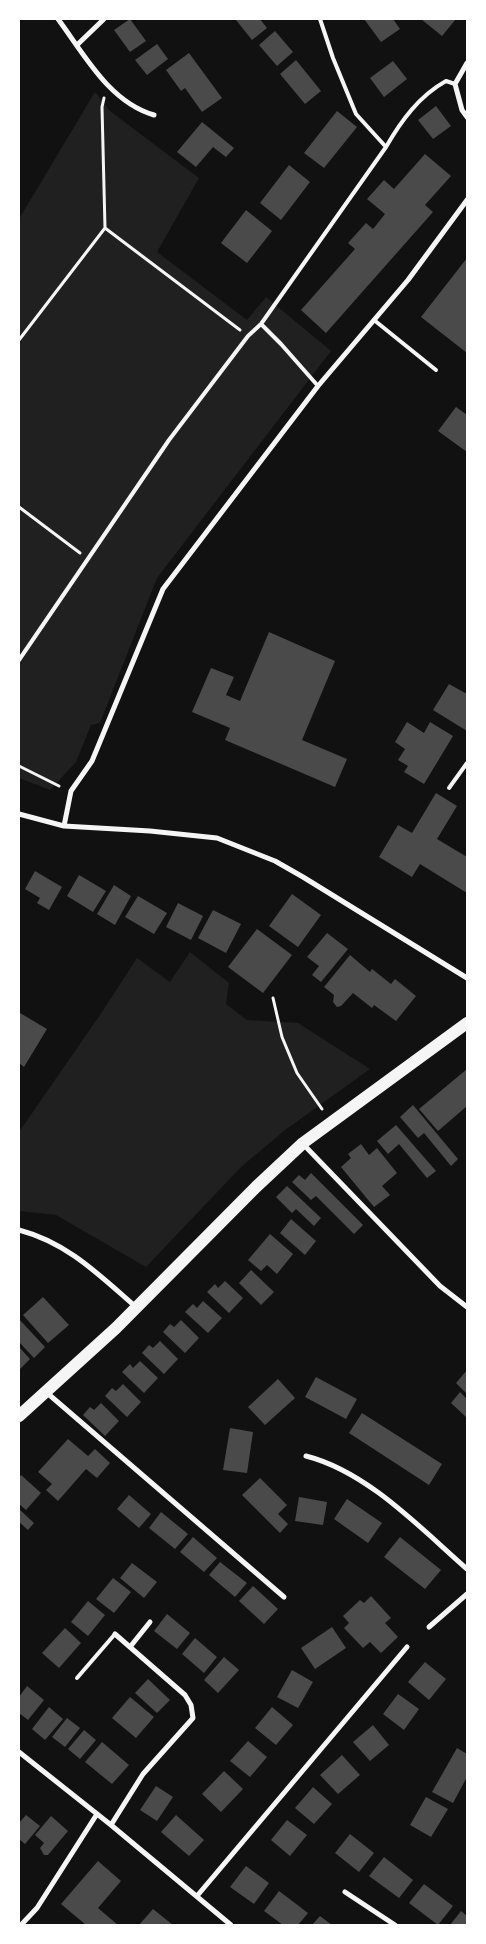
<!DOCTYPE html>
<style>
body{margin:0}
#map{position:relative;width:486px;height:1944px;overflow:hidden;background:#111;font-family:"Times New Roman",serif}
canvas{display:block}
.frame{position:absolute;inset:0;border:20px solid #fff;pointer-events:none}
</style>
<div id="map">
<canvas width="486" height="1944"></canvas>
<div class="frame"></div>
</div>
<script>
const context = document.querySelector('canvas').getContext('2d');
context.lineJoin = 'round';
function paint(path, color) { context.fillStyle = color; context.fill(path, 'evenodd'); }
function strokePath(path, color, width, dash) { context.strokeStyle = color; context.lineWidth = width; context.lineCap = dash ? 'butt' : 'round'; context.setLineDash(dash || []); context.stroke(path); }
paint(new Path2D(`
 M95,92L110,111L199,178L157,252L247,320L266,297L331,351L157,578L100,723L91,725L76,762L50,790L19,778V219Z
 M190,952L229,983L226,1004L247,1020L298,1023L370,1069L285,1130L241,1167L146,1267L56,1215L19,1211V1132L102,1012L137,958L170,982Z`), '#202020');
paint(new Path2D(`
 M130,19L146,41L130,52L114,30Z
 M238,19H260L267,28L252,40L236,20Z
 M364,19H393L400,29L381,42Z
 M421,19H456L442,36Z
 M275,31L293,52L277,66L259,45Z
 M157,44L168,59L147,75L135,60Z
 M189,53L222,98L202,112L185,88L181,91L166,70Z
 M296,60L321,91L305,104L280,74Z
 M393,61L407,79L384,97L370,78Z
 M436,106L451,126L433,139L418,120Z
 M337,111L357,127L324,168L304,153Z
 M202,122L234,148L226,157L213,147L196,167L177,152Z
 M425,154L451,176L425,205L433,212L326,333L301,310L355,249L348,243L366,223L373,229L385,214L367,199L384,180L394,189Z
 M289,165L310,182L281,220L260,203Z
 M246,210L272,231L247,263L221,243Z
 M467,258V353L421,317Z
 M456,407L467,415V452L438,431Z
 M269,632L335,661L302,740L347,759L335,787L225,740L230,728L192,712L211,668L234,677L226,695L240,701Z
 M449,684L467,694V731L433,710Z
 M407,722L424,733L430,722L453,736L424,784L404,772L408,766L398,760L405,749L395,742Z
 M436,793L457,806L437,839L467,857V893L420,864L412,877L379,857L398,825L412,833Z
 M35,871L62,887L49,910L37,903L40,898L25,889Z
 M79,875L106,891L93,912L67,896Z
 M114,885L131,896L115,925L97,914Z
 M292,894L321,915L298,947L269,926Z
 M138,896L167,913L154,934L125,917Z
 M178,903L203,916L191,940L166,927Z
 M213,910L241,924L226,953L198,938Z
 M257,929L292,955L263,993L228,967Z
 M327,933L348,949L321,982L312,975L319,966L307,957Z
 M350,955L370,972L372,969L391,984L395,979L416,996L396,1021L374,1005L372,1008L353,993L341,1006L337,1007L333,1002L334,995L324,987Z
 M20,1013L47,1029L24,1067L19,1063V1016Z
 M467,1069V1106L438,1131L419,1109Z
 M413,1105L458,1159L451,1166L424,1133L418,1138L400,1117Z
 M396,1125L436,1171L427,1178L399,1144L388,1154L377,1141Z
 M361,1144L369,1155L377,1148L397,1173L382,1186L390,1195L374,1207L341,1167L351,1158L348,1154Z
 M311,1173L363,1225L354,1234L316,1196L311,1200L292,1182L299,1175L305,1180Z
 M287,1186L321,1218L314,1226L296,1209L292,1213L276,1197Z
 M291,1219L316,1241L305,1255L280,1233Z
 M270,1234L293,1254L277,1274L267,1265L261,1271L248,1260Z
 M251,1270L274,1292L261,1305L239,1283Z
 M225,1281L243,1298L229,1313L207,1292L215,1284L218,1288Z
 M43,1297L69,1325L48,1343L23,1315Z
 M203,1301L222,1318L208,1333L185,1312L193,1304L197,1308Z
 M19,1319L45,1347L34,1358L19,1342Z
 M181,1320L199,1338L185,1353L163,1332L170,1324L174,1327Z
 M160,1341L178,1359L164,1374L142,1353L149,1345L153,1348Z
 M19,1347L30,1359L19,1370Z
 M140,1361L158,1378L144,1393L122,1372L130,1364L133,1368Z
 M467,1370V1394L456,1383Z
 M316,1377L357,1399L346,1419L305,1397Z
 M278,1379L295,1398L265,1425L248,1407Z
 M123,1384L141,1402L127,1417L105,1396L112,1388L116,1391Z
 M460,1392L467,1399V1418L451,1403Z
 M101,1403L119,1421L105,1436L83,1415L90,1407L94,1410Z
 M362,1413L442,1464L429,1485L349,1433Z
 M230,1428L253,1432L247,1473L223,1470Z
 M68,1439L88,1456L95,1449L110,1463L97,1478L86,1469L58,1501L46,1490L52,1484L38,1472Z
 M21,1475L41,1493L26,1510L19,1504V1478Z
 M260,1478L287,1505L278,1514L288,1524L280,1533L242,1495Z
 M129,1495L151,1514L139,1528L117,1509Z
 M299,1497L327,1502L323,1525L295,1521Z
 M347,1499L382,1523L368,1543L334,1519Z
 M19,1509L34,1523L28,1530L19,1522Z
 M161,1512L188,1534L175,1549L149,1528Z
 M193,1537L217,1558L204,1572L180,1552Z
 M400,1537L441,1570L425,1589L384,1557Z
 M220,1562L247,1583L235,1597L209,1575Z
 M132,1563L157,1582L144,1598L120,1578Z
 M113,1578L131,1592L114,1613L96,1599Z
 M253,1586L278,1609L264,1624L239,1601Z
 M371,1596L391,1618L385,1623L398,1637L381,1653L370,1642L363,1648L344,1628L349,1623L343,1616L360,1600L364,1603Z
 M88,1601L105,1615L88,1636L71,1622Z
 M167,1614L190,1633L177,1649L154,1631Z
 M332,1627L346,1648L315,1669L301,1648Z
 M65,1628L81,1643L59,1668L42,1653Z
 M195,1638L217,1657L204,1673L182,1654Z
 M224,1657L239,1670L218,1693L204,1680Z
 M425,1662L446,1679L429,1700L408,1682Z
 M292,1670L313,1682L298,1708L277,1697Z
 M148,1679L170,1700L157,1713L135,1693Z
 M27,1686L44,1700L28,1720L19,1713V1697Z
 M398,1694L419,1709L404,1730L383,1714Z
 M130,1697L154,1717L136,1738L112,1718Z
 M49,1707L63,1719L45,1740L32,1729Z
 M272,1707L293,1725L276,1745L255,1728Z
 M67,1718L80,1728L65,1747L52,1737Z
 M373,1725L389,1745L370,1761L353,1742Z
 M84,1730L96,1740L80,1759L68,1749Z
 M248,1741L267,1757L250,1777L230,1761Z
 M102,1742L129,1765L112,1784L85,1762Z
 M457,1748L467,1754V1777L453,1803L432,1792Z
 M342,1755L360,1775L338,1794L320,1775Z
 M224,1771L243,1789L221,1812L202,1794Z
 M156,1786L173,1797L157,1821L140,1810Z
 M313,1787L332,1804L314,1824L295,1808Z
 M426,1797L448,1809L431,1837L410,1825Z
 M26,1815L40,1826L25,1844L19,1839V1823Z
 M176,1815L204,1840L189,1856L161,1832Z
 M51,1816L68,1831L48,1855H44L40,1848L44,1843L35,1835Z
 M287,1820L307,1835L290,1856L271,1840Z
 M350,1834L374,1853L359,1872L335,1853Z
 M384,1857L413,1880L399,1898L369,1876Z
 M98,1861L121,1881L98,1908L118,1925H86L61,1904Z
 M246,1866L269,1883L254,1904L230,1887Z
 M424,1884L453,1906L438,1925L409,1903Z
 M279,1891L308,1913L298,1925H283L264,1911Z
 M153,1909L173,1925H139Z
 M461,1911L467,1916V1925H450Z
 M320,1916L332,1925H312Z`), '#4a4a4a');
strokePath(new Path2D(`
 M105,228L240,330
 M19,340L105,228L102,107L104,98
 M19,507L80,553
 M19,766L59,786
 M273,998L282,1037L297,1073L322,1109`), '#f5f5f5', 3);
strokePath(new Path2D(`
 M320,19L333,58L356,114L386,147
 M374,320L436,370
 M261,324L281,344L318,386
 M19,660L169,440L248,336L261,324L386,147C401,121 419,96 446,81L455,84
 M449,788L467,763
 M77,1678L115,1634`), '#f5f5f5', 4);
strokePath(new Path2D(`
 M58,19C84,54 109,102 154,115
 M77,45L104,19
 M467,63L455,84L462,110L467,117
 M19,814L64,826L150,831L217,838L275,861L303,877L467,978
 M64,826L71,791L92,761L163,589L318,386L408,280L467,200
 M303,1144L440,1286L467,1307
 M19,1230C68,1243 99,1275 136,1307
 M46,1392L284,1597
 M306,1456C368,1472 420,1528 467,1569
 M429,1627L467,1594
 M130,1647L150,1622
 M19,1752L111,1825L231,1925
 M111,1825L143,1774L193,1718L191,1705L185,1695L115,1634
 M345,1892L395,1925
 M197,1896L407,1647
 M21,1925L37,1908L97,1814`), '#f5f5f5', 5);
strokePath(new Path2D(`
 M19,1416L116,1328L256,1187L303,1143L467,1023`), '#f5f5f5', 12);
</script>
